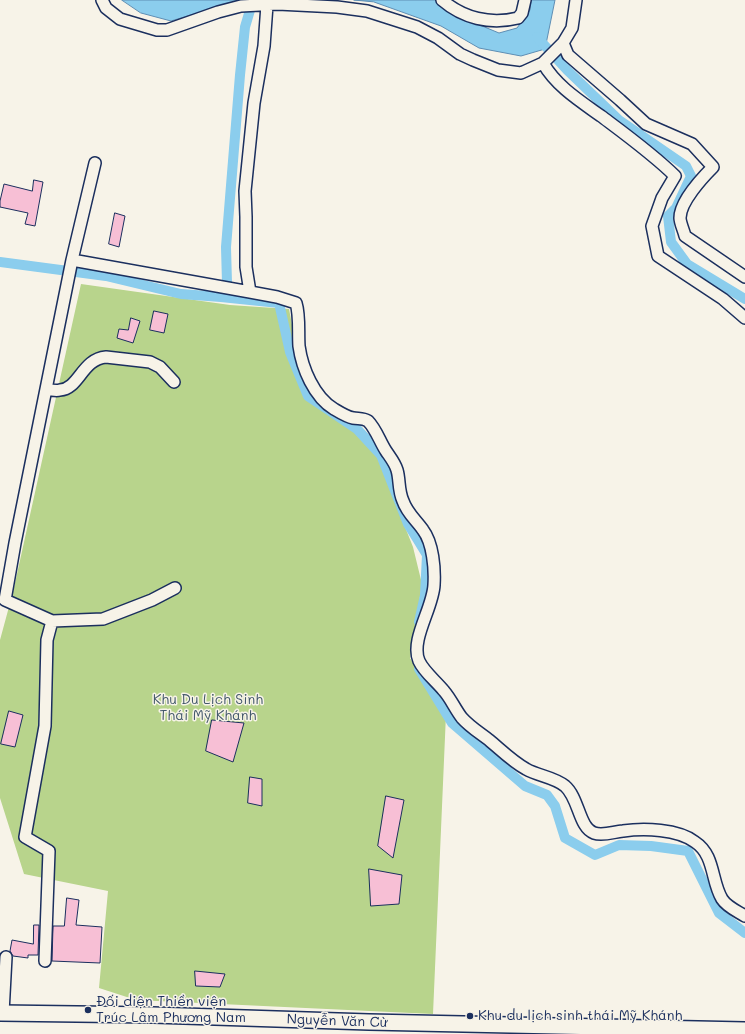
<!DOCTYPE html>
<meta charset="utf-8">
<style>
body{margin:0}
canvas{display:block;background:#f7f3e8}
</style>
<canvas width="745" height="1034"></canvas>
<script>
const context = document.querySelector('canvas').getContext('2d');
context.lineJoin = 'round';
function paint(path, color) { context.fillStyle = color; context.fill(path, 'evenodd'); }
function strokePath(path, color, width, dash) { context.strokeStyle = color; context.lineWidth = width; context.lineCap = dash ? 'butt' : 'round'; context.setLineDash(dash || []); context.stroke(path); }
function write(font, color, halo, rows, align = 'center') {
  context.font = font + ' Mali,sans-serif'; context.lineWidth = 3; context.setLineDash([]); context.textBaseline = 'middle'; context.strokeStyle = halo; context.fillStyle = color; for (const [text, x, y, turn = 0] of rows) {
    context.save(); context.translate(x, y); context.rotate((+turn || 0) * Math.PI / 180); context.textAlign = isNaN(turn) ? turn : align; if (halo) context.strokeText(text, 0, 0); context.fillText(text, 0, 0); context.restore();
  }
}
paint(new Path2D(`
 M81,284L230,305L289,309L306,398L372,444L413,547L422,584L410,658L446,714L433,1014L136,1000L99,988L108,891L24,874L0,798V640L13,592Z`), '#b8d48c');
const water = new Path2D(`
 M122,0H253L231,3L171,21L141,13Z
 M354,0H436L458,16L499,33L517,28L530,10L531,0H555L545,49L521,56L479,48L441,26L374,2Z`);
paint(water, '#8bcded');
strokePath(water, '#5e8eb4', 1);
strokePath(new Path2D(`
 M537,37L567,70L619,120L686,166L691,176L676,208L668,216L671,242L687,264L745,299
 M0,262L106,276L181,294L221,297L227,283L226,247L240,75L245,27L253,0
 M221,297L279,303L290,352L308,396L357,429L381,455L408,524L427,555L425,595L419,622
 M419,669L452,723L525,786L547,795L555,806L565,838L595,855L619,845L651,846L688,851L719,913L745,933`), '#8bcded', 10);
const building = new Path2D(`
 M34,180L43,182L35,226L25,224L28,213L0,207V201L4,184L32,191Z
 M115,213L125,216L119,247L109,244Z
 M154,311L168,314L164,333L150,330Z
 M131,318L140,321L133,343L117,338L119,329L128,330Z
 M9,711L23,715L15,747L1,744Z
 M212,720L244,723L233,762L206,751Z
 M250,777L262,779V806L248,803Z
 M386,796L404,800L393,858L378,846Z
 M369,869L402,875L399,904L371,906Z
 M67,898L79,900L76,925L102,927L100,963L52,961L53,926H64Z
 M34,925H39L38,955H28V958L13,956L10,951L12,940L33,944Z
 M195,971L225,974L220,987L196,986Z`);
paint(building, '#f7bfd5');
strokePath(building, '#1b2f5e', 1);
const minor = new Path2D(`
 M102,0L106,8L120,19L157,30H167L218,12L241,6L278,4L337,7L367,11L417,27L438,38L460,54L473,60L498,70L521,73L543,63L563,43L572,28L576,0
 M442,0C463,18 490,25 518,18L522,13L525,0
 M267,5L264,46L254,103L245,191L246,217V267L250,292L277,297L296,303C300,316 298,332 299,346C302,368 314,397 334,409C339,412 347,417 353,418C359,419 363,418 368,421C376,429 380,442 386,451C390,457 395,463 397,470C400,480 398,490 403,501C407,513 416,520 423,530C433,543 435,569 434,585C433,608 410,640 419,661C424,672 436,681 444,691C451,699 455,709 462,718C470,727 480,733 489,740C501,750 513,762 526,769C538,776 554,777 565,786C579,798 579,828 594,833C603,836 613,832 623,831C644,828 678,829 695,842C715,855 711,881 722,899C727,907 737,911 745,916
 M563,43L568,55L620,100L646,124L692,144L713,167C702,178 680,202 680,218C680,223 684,231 685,236L745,277
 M543,63C556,86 580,101 601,116C625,134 654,155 675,176L662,198L652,226L658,256L723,299L745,318
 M95,163L72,260L15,543L5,600L52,621L103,619L152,600L175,588
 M72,260L250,292
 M47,389C51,390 56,391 60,390C79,389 82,359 106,357L150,362L160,367L174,382
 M45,961L49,851L25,837L45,726L47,640L52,621
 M3,1013L6,957`);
const secondary = new Path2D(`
 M0,1013L153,1015L369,1022L745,1030`);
strokePath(minor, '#1b2f5e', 14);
strokePath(secondary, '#1b2f5e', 18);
strokePath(minor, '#f7f3e8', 11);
strokePath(secondary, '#f7f3e8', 15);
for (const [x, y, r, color] of [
 [88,1010,4,"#1b2f5e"],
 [470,1016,4,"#1b2f5e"]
]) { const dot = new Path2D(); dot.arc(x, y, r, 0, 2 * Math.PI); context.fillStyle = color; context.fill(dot); strokePath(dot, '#f7f3e8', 1.5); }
write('14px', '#42586a', '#f7f3e8', [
 ["Khu Du Lịch Sinh",208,700],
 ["Thái Mỹ Khánh",208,716]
]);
write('14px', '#1b2f5e', '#f7f3e8', [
 ["Đối diện Thiền viện",96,1002],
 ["Trúc Lâm Phương Nam",96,1018],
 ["Khu du lịch sinh thái Mỹ Khánh",478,1016]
], 'left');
write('14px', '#1b2f5e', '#f7f3e8', [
 ["Nguyễn Văn Cừ",337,1021,2]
]);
</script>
